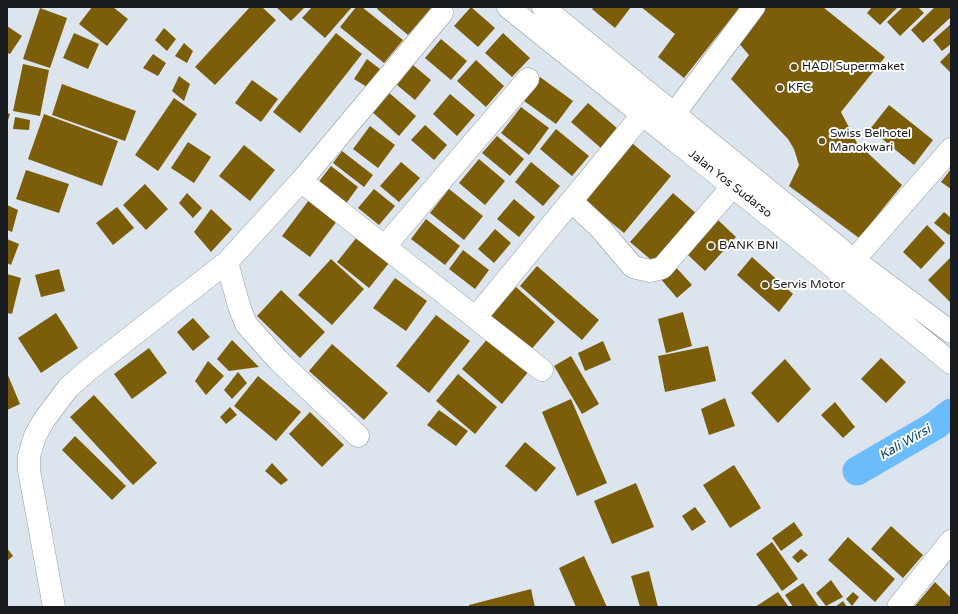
<!DOCTYPE html>
<style>
body{margin:0}
#map{position:relative;width:958px;height:614px;overflow:hidden;background:#dce5ed;font-family:"Varela Round",sans-serif}
canvas{display:block}
.frame{position:absolute;inset:0;border:8px solid #181b1e;pointer-events:none}
</style>
<div id="map">
<canvas width="958" height="614"></canvas>
<div class="frame"></div>
</div>
<script>
const context = document.querySelector('canvas').getContext('2d');
context.lineJoin = 'round';
function strokePath(path, color, width, dash) { context.strokeStyle = color; context.lineWidth = width; context.lineCap = dash ? 'butt' : 'round'; context.setLineDash(dash || []); context.stroke(path); }
function paint(path, color) { context.fillStyle = color; context.fill(path, 'evenodd'); }
function write(font, color, halo, rows, align = 'center') {
  context.font = font + ' "Varela Round",sans-serif'; context.lineWidth = 4; context.setLineDash([]); context.textBaseline = 'middle'; context.strokeStyle = halo; context.fillStyle = color; for (const [text, x, y, turn = 0] of rows) {
    context.save(); context.translate(x, y); context.rotate((+turn || 0) * Math.PI / 180); context.textAlign = isNaN(turn) ? turn : align; if (halo) context.strokeText(text, 0, 0); context.fillText(text, 0, 0); context.restore();
  }
}
strokePath(new Path2D(`
 M857,471L936,425L951,413`), '#6bbcfd', 29);
paint(new Path2D(`
 M92,7H113L128,19L107,46L79,24Z
 M250,7H262L276,20L215,85L195,67Z
 M276,7H305L291,21Z
 M312,7H352L325,38L302,18Z
 M356,7H362L403,40L384,63L340,27Z
 M378,7H432L408,35L377,9Z
 M471,7L495,28L478,47L454,26Z
 M594,7H631L615,28L592,9Z
 M641,7H740L684,78L658,57L675,34Z
 M762,7H823L885,57L841,112L857,143L902,185L859,238L789,186L799,165L794,149L788,139L731,79L749,55L737,41Z
 M872,7H898L880,25L867,13Z
 M903,7H918L924,13L900,36L887,22Z
 M935,7H950L951,17L923,43L911,30Z
 M40,8L67,18L50,68L23,59Z
 M951,24V44L942,51L933,40Z
 M7,26L22,36L10,54L7,53Z
 M164,28L176,39L167,51L155,40Z
 M74,33L99,44L88,69L63,58Z
 M336,33L362,54L300,133L273,112Z
 M503,33L530,58L512,77L485,53Z
 M441,39L467,61L451,80L425,58Z
 M184,43L193,51L187,63L175,56Z
 M950,52L951,53V73L940,62Z
 M153,54L166,63L158,76L143,68Z
 M367,59L380,69L367,87L354,79Z
 M476,60L504,86L486,107L457,81Z
 M23,64L49,70L40,116L13,111Z
 M413,65L431,80L415,100L397,85Z
 M179,76L190,84L184,101L172,91Z
 M540,77L573,101L556,124L524,101Z
 M252,80L278,99L261,122L235,103Z
 M62,84L136,111L125,141L52,115Z
 M387,91L416,116L399,136L370,110Z
 M450,94L475,115L457,136L433,114Z
 M174,98L197,114L158,171L135,155Z
 M588,103L618,129L602,149L571,122Z
 M889,105L933,140L914,165L870,129Z
 M521,107L549,128L529,155L501,133Z
 M7,113L10,114L7,123Z
 M44,114L118,141L102,186L28,159Z
 M15,117L30,120L29,130L13,129Z
 M425,125L447,145L434,160L411,140Z
 M370,126L395,145L378,168L353,149Z
 M556,129L589,156L572,176L540,149Z
 M497,136L524,159L510,176L482,153Z
 M188,142L211,157L194,183L171,168Z
 M632,143L671,176L624,233L584,200Z
 M244,145L275,170L250,201L219,176Z
 M342,151L373,175L364,187L333,163Z
 M479,159L505,181L485,205L459,183Z
 M401,162L420,178L399,202L380,186Z
 M531,162L560,186L543,206L515,182Z
 M331,166L358,187L345,205L317,184Z
 M951,169V189L941,182Z
 M26,170L69,184L59,213L16,199Z
 M145,184L168,209L146,230L123,205Z
 M374,189L395,206L379,225L358,208Z
 M449,189L483,216L464,240L430,213Z
 M187,193L202,208L193,218L179,203Z
 M673,193L698,215L656,264L630,242Z
 M514,199L535,217L519,237L497,219Z
 M309,200L337,221L310,257L282,236Z
 M7,205L18,210L12,232L7,230Z
 M117,207L134,228L113,245L96,223Z
 M211,209L232,229L211,252L194,232Z
 M944,212L951,218V232L949,235L934,223Z
 M426,219L460,246L445,265L411,239Z
 M718,220L736,237L705,271L687,254Z
 M927,225L945,243L921,269L903,252Z
 M495,229L511,243L494,263L478,249Z
 M357,237L389,263L369,288L337,262Z
 M7,239L19,244L11,265L7,263Z
 M463,250L489,270L475,289L449,269Z
 M752,257L793,294L779,312L737,275Z
 M951,257V303L928,280Z
 M331,259L364,289L332,325L298,295Z
 M673,264L692,285L677,298L659,277Z
 M537,266L599,320L582,340L520,286Z
 M59,269L65,291L41,297L35,275Z
 M7,274L21,278L12,314L7,313Z
 M395,278L427,301L406,331L373,308Z
 M516,287L555,322L529,352L490,317Z
 M281,290L325,332L300,358L257,316Z
 M683,312L692,346L666,353L658,319Z
 M56,313L78,348L41,373L18,338Z
 M436,315L470,341L429,393L396,366Z
 M193,318L210,337L193,351L177,332Z
 M489,337L529,371L502,404L462,369Z
 M232,340L259,367L229,371L217,359Z
 M603,341L611,360L585,371L578,353Z
 M332,344L388,393L364,420L309,371Z
 M708,346L716,381L665,392L658,356Z
 M149,348L167,373L132,399L114,374Z
 M571,356L599,404L582,414L554,366Z
 M881,358L906,382L886,403L861,379Z
 M785,359L811,389L778,423L751,393Z
 M208,361L224,376L206,395L195,381Z
 M238,372L247,383L232,399L224,390Z
 M7,373L20,404L7,410Z
 M458,374L497,407L475,434L436,401Z
 M258,376L301,412L276,441L234,406Z
 M94,395L157,463L133,485L70,417Z
 M725,398L735,426L709,435L701,409Z
 M571,399L607,483L577,496L542,412Z
 M835,402L855,427L843,438L821,415Z
 M230,407L237,415L226,424L220,417Z
 M439,410L468,431L456,446L427,425Z
 M310,412L344,445L322,467L289,434Z
 M75,436L126,486L112,500L62,450Z
 M525,442L556,468L536,492L505,466Z
 M272,463L288,480L281,485L265,471Z
 M734,465L761,508L730,528L703,485Z
 M636,483L654,527L612,544L594,501Z
 M695,507L706,522L692,531L682,516Z
 M794,522L803,535L781,551L772,538Z
 M891,526L923,555L903,578L871,549Z
 M848,537L895,579L875,602L828,560Z
 M772,542L798,579L782,591L756,554Z
 M7,548L13,556L7,561Z
 M801,549L808,555L798,563L792,557Z
 M584,556L607,607H576L559,568Z
 M649,571L658,607H640L631,576Z
 M831,580L843,597L826,606L816,593Z
 M935,582L951,598V607H914Z
 M803,583L819,607H793L785,595Z
 M531,589L535,607H469V605Z
 M778,592L789,607H755Z
 M853,592L859,597L852,606L846,599Z
 M843,601L847,607H835Z`), '#7c5e0a');
const minor = new Path2D(`
 M674,114L754,7
 M301,181L542,370
 M571,201L600,228L633,267L650,271L662,268L733,186
 M385,246L528,79
 M854,260L951,149
 M227,262L239,306L246,324L278,360L358,436
 M476,317L642,115
 M54,607L29,470V456L35,436L44,420L68,388L87,371L227,262L301,181L442,13
 M898,607L951,541`);
const highway = new Path2D(`
 M508,7C655,126 805,242 951,363
 M543,7L854,260L951,332`);
strokePath(minor, '#929ba2', 23);
strokePath(highway, '#929ba2', 23);
strokePath(minor, '#fff', 22);
strokePath(highway, '#fff', 22);
for (const [x, y, r, color] of [
 [794,67,4,"#685322"],
 [780,88,4,"#685322"],
 [822,141,4,"#685322"],
 [711,246,4,"#685322"],
 [765,285,4,"#685322"]
]) { const dot = new Path2D(); dot.arc(x, y, r, 0, 2 * Math.PI); context.fillStyle = color; context.fill(dot); strokePath(dot, '#fff', 1.5); }
write('12px', '#181b1e', '#fff', [
 ["HADI Supermaket",802,67],
 ["KFC",788,88],
 ["Swiss Belhotel",830,134],
 ["Manokwari",830,148],
 ["BANK BNI",719,246],
 ["Servis Motor",773,285]
], 'left');
write('12px', '#181b1e', '#fff', [
 ["Jalan Yos Sudarso",730,184,38]
]);
write('italic 13px', '#05466f', '#fff', [
 ["Kali Wirsi",905,443,-30]
]);
</script>
